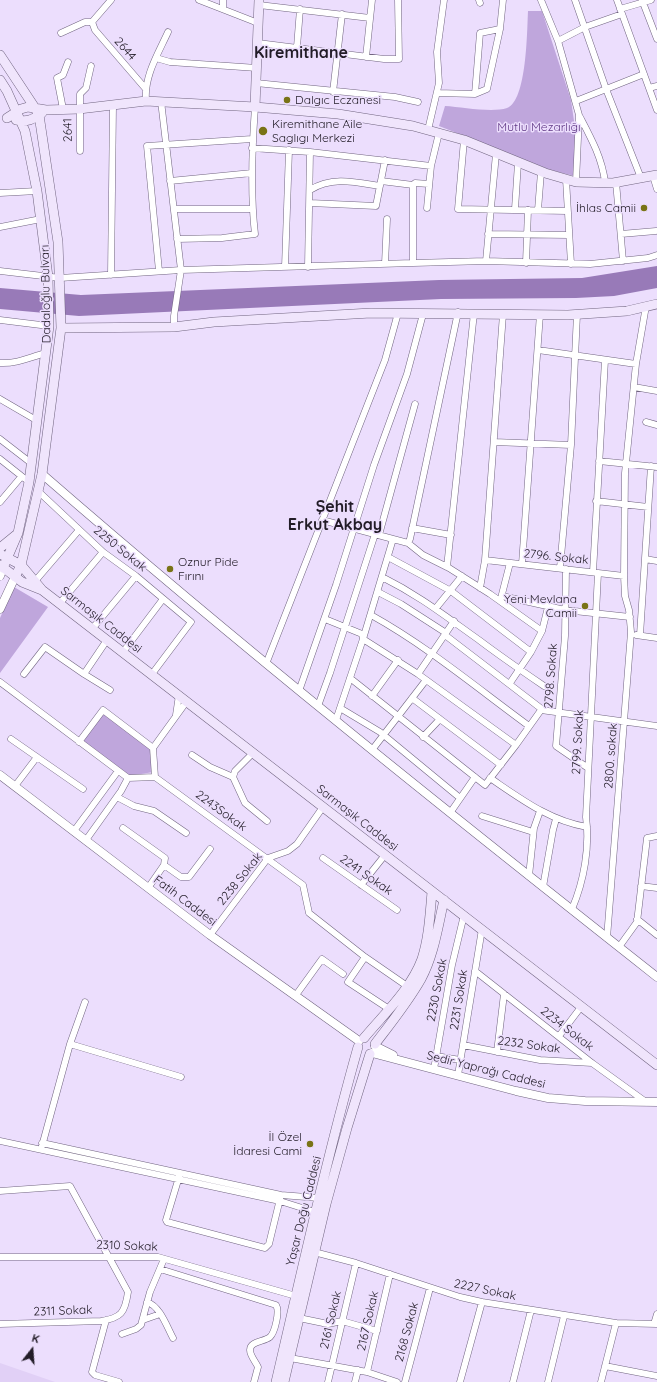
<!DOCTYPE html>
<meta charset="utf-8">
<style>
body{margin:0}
#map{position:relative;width:657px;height:1382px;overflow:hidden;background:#ecdefd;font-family:Quicksand,sans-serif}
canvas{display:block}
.north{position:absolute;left:12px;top:1330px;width:40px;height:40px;-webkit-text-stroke:3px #ecdefd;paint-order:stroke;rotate:17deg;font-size:11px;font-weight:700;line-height:16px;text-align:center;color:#221c27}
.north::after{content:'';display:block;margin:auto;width:14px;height:18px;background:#221c27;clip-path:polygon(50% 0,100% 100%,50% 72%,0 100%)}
</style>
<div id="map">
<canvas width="657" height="1382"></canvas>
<div class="north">K</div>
</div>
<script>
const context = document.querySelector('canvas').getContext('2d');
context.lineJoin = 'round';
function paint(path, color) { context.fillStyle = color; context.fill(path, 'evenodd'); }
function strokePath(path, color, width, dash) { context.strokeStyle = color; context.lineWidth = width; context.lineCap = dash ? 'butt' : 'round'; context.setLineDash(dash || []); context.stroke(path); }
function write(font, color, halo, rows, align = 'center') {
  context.font = font + ' Quicksand,sans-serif'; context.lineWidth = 3; context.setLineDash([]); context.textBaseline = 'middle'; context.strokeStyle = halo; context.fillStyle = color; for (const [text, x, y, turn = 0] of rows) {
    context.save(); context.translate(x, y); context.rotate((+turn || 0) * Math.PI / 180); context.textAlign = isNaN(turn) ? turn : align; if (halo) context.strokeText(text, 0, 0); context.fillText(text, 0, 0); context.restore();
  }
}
paint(new Path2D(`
 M0,1363L55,1382H0Z`), '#e1d0f6');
paint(new Path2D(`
 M528,11H542L571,100L576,135L575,176L550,170L439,126L445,106C462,107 492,113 507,108C527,101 527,30 528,11Z
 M14,587L48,607L0,673V618Z
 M103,713L150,747L153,772L130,776L83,741Z`), '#bfa6dc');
paint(new Path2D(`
 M657,266V288L614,296L576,298L441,299L79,316L0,309V288L81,295L439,280L582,278Z`), '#987ab8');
const minor = new Path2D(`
 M199,0L258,23
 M479,0L480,3
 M541,0L558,41L579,115L576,182
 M575,0L606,89L641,178
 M617,0L657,110
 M642,0L657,39
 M259,5L370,18
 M223,9V0
 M620,9L651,0
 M92,22L95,30L145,88
 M92,22L111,0
 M61,33L85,22H92
 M558,41L585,27L622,14
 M258,43L384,59H399L398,0
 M297,47L300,9
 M366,57L372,0
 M156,58L170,62L257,68
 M256,83L395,97L418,102
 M649,88L657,86
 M333,92L342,14
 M437,93L475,94L487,89L500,29L503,0
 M475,94L480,33L500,29
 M146,101C144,76 158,54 168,32
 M161,101L181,270L174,316V327
 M576,101L644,74
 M63,109L57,78L63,75L68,62
 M580,117C591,138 602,158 605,182
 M428,130L439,83L437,52L444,0
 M464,140L458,209L567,211
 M252,148L310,152L431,166
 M80,151V94L86,88L91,66
 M653,176L657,189
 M566,179L571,264
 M170,181L252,173
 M381,181L413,185L415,183L429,184
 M616,182L623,261
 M310,190C332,176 355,182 380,186
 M0,193L37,191
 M310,203L376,206L385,160
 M427,208L431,166L439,133
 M174,209H252
 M515,209L518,163
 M538,210L541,172
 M0,227L41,219
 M488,234L569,235
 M621,234L656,231
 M177,239L222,238L255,234C250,192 252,149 255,107
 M486,261L496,154
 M413,263V185
 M526,263L528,210
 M385,264L387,219
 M285,267L289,150
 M308,267L310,152
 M0,271L60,278L181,270L413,263L486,261L590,264L648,258L657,255
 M159,271L147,146L252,139
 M111,275L113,105
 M0,320L49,326
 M538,350L636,364
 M0,363C17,364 30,357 46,353
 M634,387L657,391
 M0,399L36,420
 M646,422L657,425
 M0,439L31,463
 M494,442L571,445
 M0,459L29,482
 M599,461L657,467
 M38,491L103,552L136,576L191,622L152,674
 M596,501L648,507
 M0,502L21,477
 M322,520L408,543L423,555L449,568L490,594L542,631
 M412,528L451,535
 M379,535L415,404
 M408,543L410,539L458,312
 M388,557L451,591L531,652
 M645,559L657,561
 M485,560L624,576
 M522,564L540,314
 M447,567L474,313
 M560,568L571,445L577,314
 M566,569L565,636L556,746L588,768
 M593,572L605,360
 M382,577C420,596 445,616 479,640C500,656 522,671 544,686
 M36,580L79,530
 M480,588L485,560L503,314
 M378,592L401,604L446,633
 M502,596L565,610L630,617
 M501,598L510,563
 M60,603L103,552
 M436,608L462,576
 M371,615C427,646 477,688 529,726
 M325,619L362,634L363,639L418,674L516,745
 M92,629L136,576
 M445,635L543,710
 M636,635L657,638
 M640,635L651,466
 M123,652L163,599
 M266,664L385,360L398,313
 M24,674L45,647L84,674L107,640
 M84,674L110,690
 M418,674L454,621
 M350,678L485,785L516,745L541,710L657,726
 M0,682L128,778L155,777L303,885L309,913L365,957L407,986
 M510,683L531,652L542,631L548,607
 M299,691L336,585L374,465L407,374L423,314
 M372,696L398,660
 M412,698L501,765
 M318,706L330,673L375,534
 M340,708L380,732L460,798
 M176,715L179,695
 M336,720L363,639L393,539
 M423,737L440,719
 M11,739L83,789
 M79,742L103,710L153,748L155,777
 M153,748L187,701
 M372,750L426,680
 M253,753L235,771L233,777L245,803L267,821
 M192,755L210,767L233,777
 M490,778C521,799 550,821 587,827
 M15,786L37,757
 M117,797L134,806L154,811L186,833
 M450,813L475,777
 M482,816L533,832
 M123,828L165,858L164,865L148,888
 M74,831L118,771
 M86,840L121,791L128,778
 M323,858L397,910
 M164,865L181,877H189L210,849
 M529,876L534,828L540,811
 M361,885L385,855
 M641,886L657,888
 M543,887L553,830L556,819
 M572,909C584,881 590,847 586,817L598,573
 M637,919L657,935
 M210,935L268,858L288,851L297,844L323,807
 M607,938L631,632L629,610L625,596L624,576L625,473L636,364L646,306
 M619,947L637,922L647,838L657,836
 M365,957L348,982L389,1009
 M475,971L592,1063L646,1102
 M296,995L322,959L343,974
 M559,1036L581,1007
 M70,1044L181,1077
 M463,1045L540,1060L592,1063
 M497,1052L504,994
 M436,1056L460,1060
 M434,1069L452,965L464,915
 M458,1075L482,929
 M0,1141L280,1201L315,1212
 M42,1143L281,1195L319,1198
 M42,1146L70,1044L85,1002
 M179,1177L166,1220L167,1222L265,1248L269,1244L280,1199
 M0,1191L70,1186L128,1292C125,1313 121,1318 101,1321L0,1324
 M314,1252L356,1263L460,1297L482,1302L616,1323L657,1324
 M0,1257H158L296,1296
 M160,1269L276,1305C280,1311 275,1332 270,1337C264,1342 250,1341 250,1350C250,1356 256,1362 258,1367L254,1382
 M147,1302C160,1306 167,1327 173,1338
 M299,1318L328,1324L342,1321L377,1331
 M106,1320L92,1372L95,1375L119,1382
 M143,1320L160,1314
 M654,1324L657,1314
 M122,1334L136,1329L141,1325L150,1292L164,1259
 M290,1358L367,1372L397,1382
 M605,1366L657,1376
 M367,1372L390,1274
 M328,1382L356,1263
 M355,1382L358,1370
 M405,1382L430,1288
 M460,1382L482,1302
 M513,1382L531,1310
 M548,1382L564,1316
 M601,1382L616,1323`);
const tertiary = new Path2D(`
 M42,474C242,648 449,813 657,977
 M0,576L3,568
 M0,609L15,577
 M0,775L210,935L359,1041
 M375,1046L393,1055
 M372,1053L516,1091L548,1098L585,1101L657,1102`);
const secondary = new Path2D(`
 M0,55L35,108L39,115L58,242L61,328L42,474L21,565L15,577
 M0,80L7,91L25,131L37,191L48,277L49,326L29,482L18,533L3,568
 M255,107L259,0
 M7,118L21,109L28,107L46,110L79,109L146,101L255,107L338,114L413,126L464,140L545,173L576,182L613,183L657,175
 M16,120C28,122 32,120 42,113
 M61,328L174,327L214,322L371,313L568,315L627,311L657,304
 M0,548L16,535
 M0,554L21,565L42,590
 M0,565L22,582L42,590L657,1065
 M364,1038C384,1014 411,989 422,959C429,937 430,914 432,892
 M375,1044C391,1023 408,1002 421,979C434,955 438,926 444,900
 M276,1382C302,1270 327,1157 358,1047
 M284,1382L326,1204L347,1128L370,1054`);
strokePath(minor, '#716580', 7);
strokePath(tertiary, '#716580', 9);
strokePath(secondary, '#716580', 10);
strokePath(minor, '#fff', 6);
strokePath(tertiary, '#fff', 8);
strokePath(secondary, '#f0e5fc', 9);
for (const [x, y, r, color] of [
 [287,100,4,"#797316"],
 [263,131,5,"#797316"],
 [644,208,4,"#797316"],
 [170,569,4,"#797316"],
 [585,606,4,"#797316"],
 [310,1144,4,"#797316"]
]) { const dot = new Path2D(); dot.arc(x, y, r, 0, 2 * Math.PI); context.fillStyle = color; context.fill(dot); strokePath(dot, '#ecdefd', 1.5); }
write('12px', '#221c27', '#ecdefd', [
 ["2644",125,49,49],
 ["2641",68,130,-91],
 ["Dadaloğlu Bulvarı",46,294,-91],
 ["2250 Sokak",120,549,39],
 ["2796. Sokak",556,557,6],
 ["Sarmaşık Caddesi",101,620,38],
 ["2798. Sokak",551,676,-86],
 ["2799. Sokak",578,742,-87],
 ["2800. sokak",611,756,-86],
 ["2243Sokak",221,811,36],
 ["Sarmaşık Caddesi",357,818,38],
 ["2241 Sokak",366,875,35],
 ["2238 Sokak",240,879,-51],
 ["Fatih Caddesi",185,901,37],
 ["2230 Sokak",437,990,-79],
 ["2231 Sokak",459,1000,-81],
 ["2234 Sokak",567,1029,38],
 ["2232 Sokak",529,1045,8],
 ["Sedir Yaprağı Caddesi",486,1070,14],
 ["Yaşar Doğu Caddesi",304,1211,-76],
 ["2310 Sokak",127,1246,2],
 ["2227 Sokak",485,1290,12],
 ["2311 Sokak",63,1311,-2],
 ["2161 Sokak",331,1320,-77],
 ["2167 Sokak",368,1321,-77],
 ["2168 Sokak",407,1332,-75]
]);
write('12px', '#221c27', '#ecdefd', [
 ["Dalgıc Eczanesi",295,100],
 ["Kiremithane Aile",272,124],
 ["Saglıgı Merkezi",272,138],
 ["İhlas Camii",636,208,"right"],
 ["Oznur Pide",178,562],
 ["Fırını",178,576],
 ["Yeni Mevlana",577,599,"right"],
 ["Camii",577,613,"right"],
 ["İl Özel",302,1137,"right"],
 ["İdaresi Cami",302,1151,"right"]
], 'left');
write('12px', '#5f3784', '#ecdefd', [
 ["Mutlu Mezarlığı",539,127]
]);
write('bold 16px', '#221c27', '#ecdefd', [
 ["Kiremithane",301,53],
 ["Şehit",335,507],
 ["Erkut Akbay",335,525]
]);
</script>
